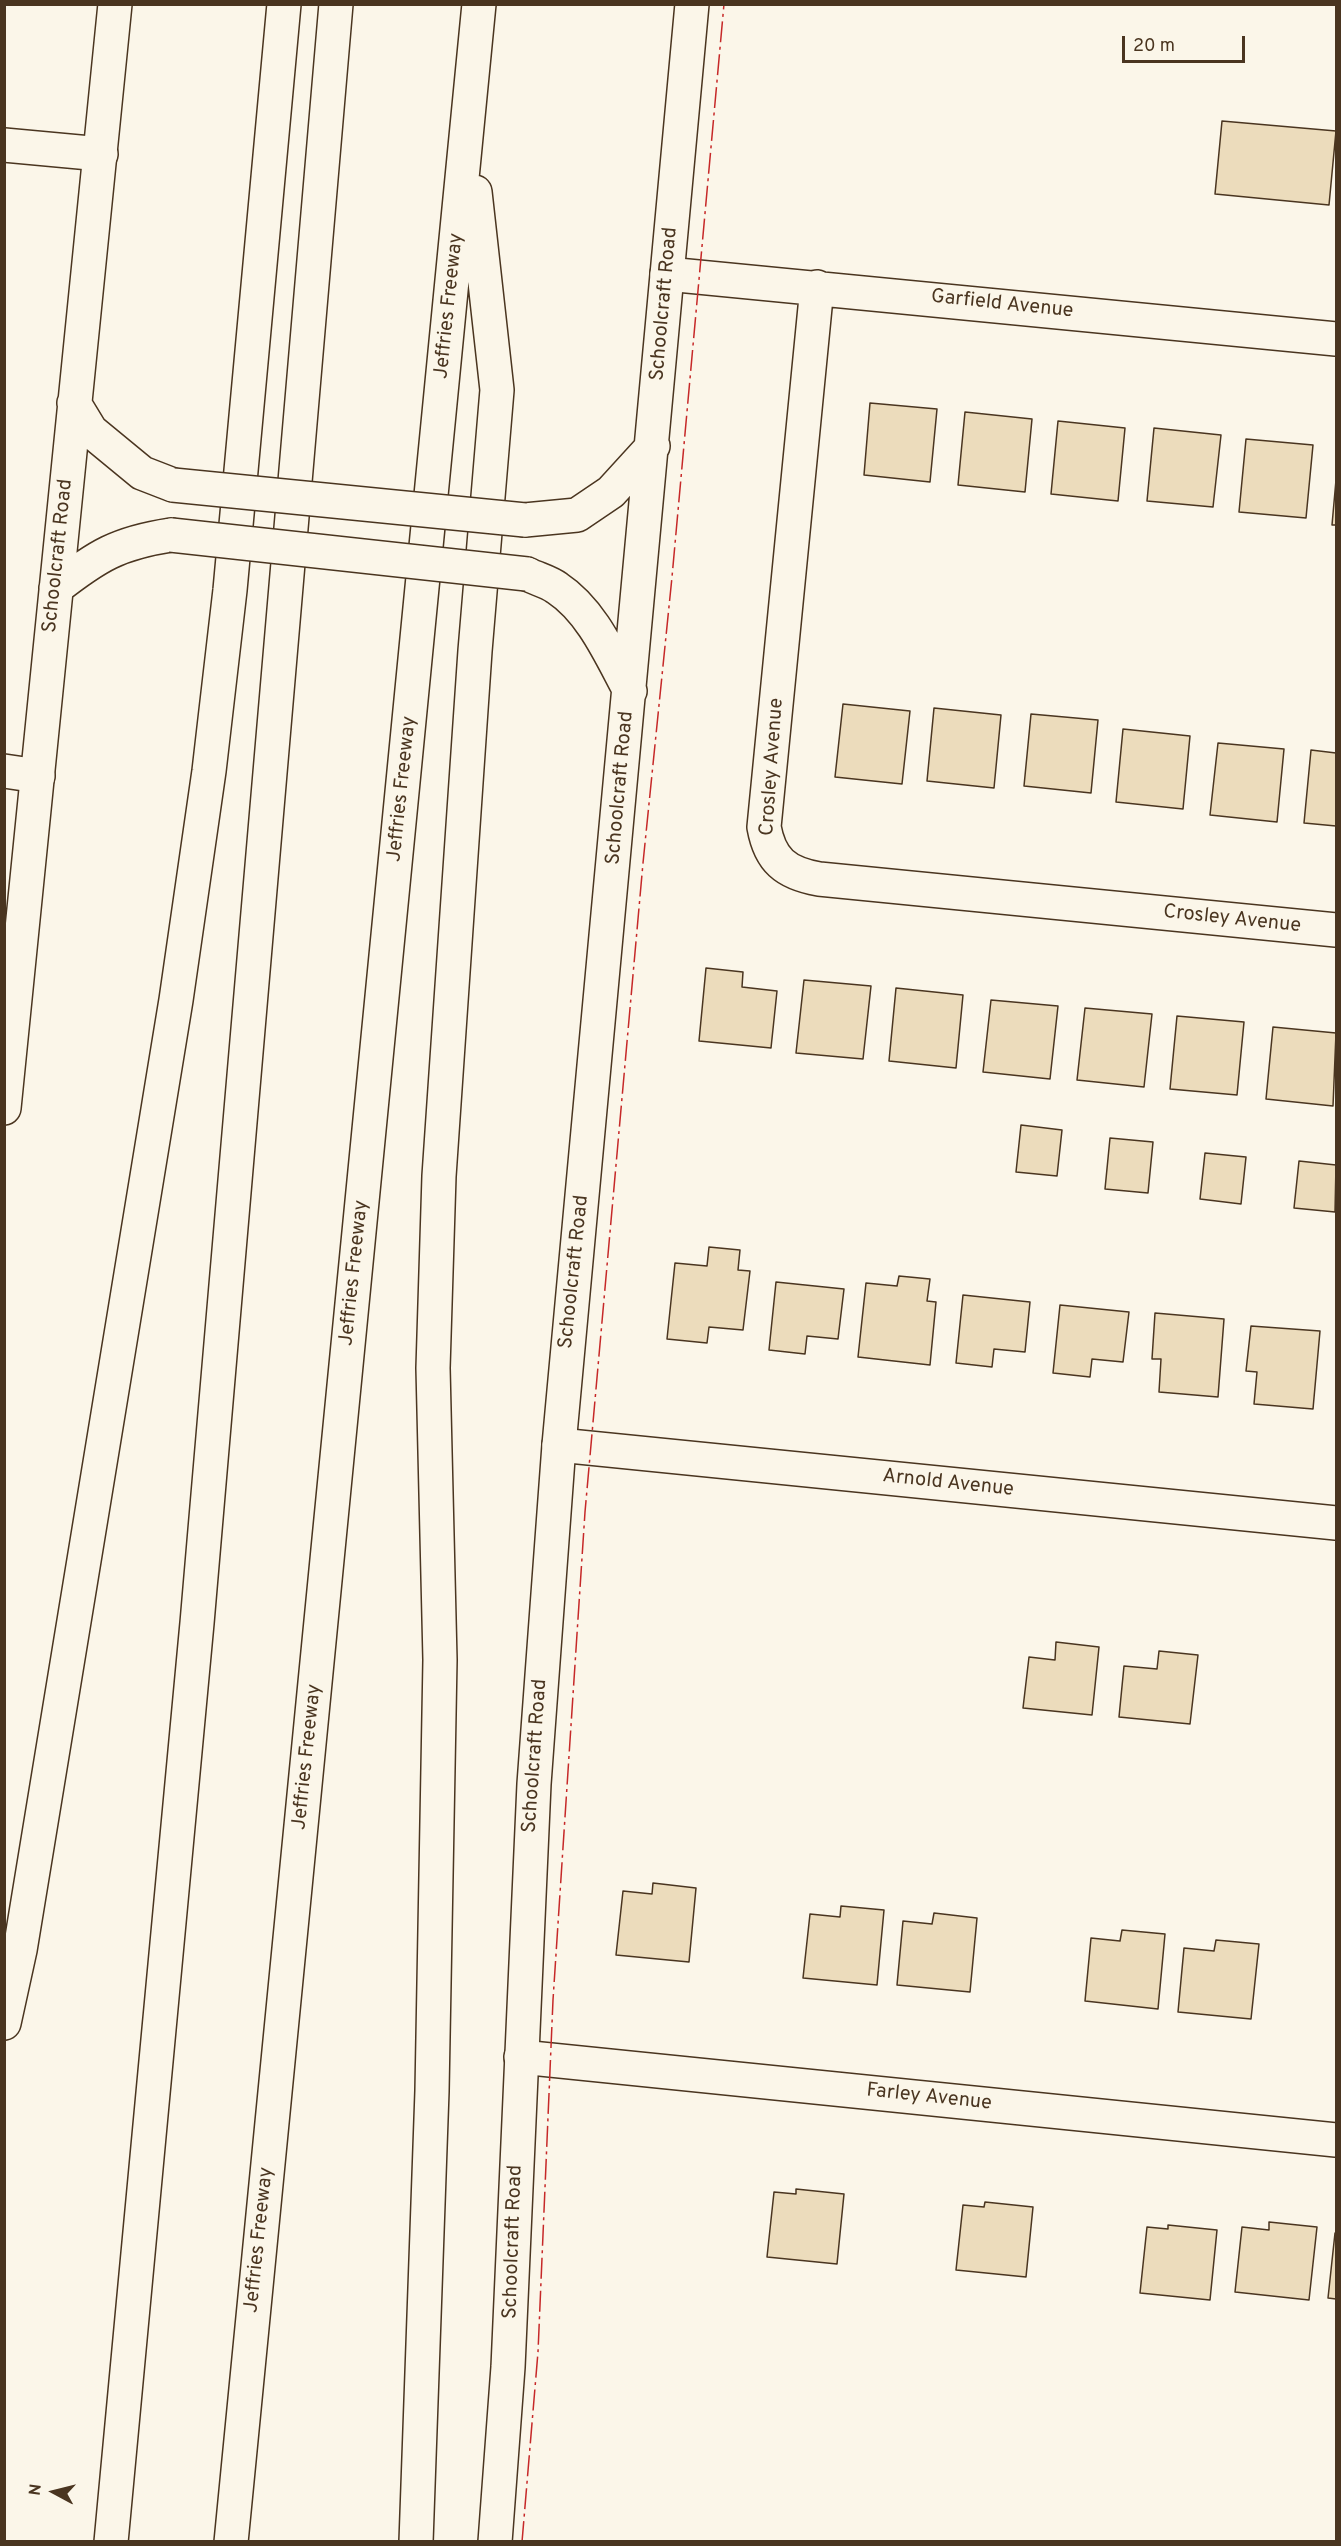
<!DOCTYPE html>
<style>
body{margin:0}
#map{position:relative;width:1341px;height:2546px;overflow:hidden;background:#fbf6e9;font-family:Overpass,sans-serif}
canvas{display:block}
.frame{position:absolute;inset:0;border:6px solid #4a3520;pointer-events:none}
.north{position:absolute;left:24px;top:2462px;width:60px;height:60px;-webkit-text-stroke:4px #fbf6e9;paint-order:stroke;rotate:277deg;font-size:16px;font-weight:700;line-height:24px;text-align:center;color:#4a3520}
.north::after{content:'';display:block;margin:auto;width:21px;height:27px;background:#4a3520;clip-path:polygon(50% 0,100% 100%,50% 72%,0 100%)}
.scale{position:absolute;left:1122px;top:36px;width:123px;height:27px;box-sizing:border-box;border:3px solid #4a3520;border-top:0;padding-left:8px;font-size:18px;line-height:21px;white-space:nowrap;color:#4a3520;-webkit-text-stroke:4px #fbf6e9;paint-order:stroke}
</style>
<div id="map">
<canvas width="1341" height="2546"></canvas>
<div class="frame"></div>
<div class="north">N</div>
<div class="scale">20 m</div>
</div>
<script>
const context = document.querySelector('canvas').getContext('2d');
context.lineJoin = 'round';
function paint(path, color) { context.fillStyle = color; context.fill(path, 'evenodd'); }
function strokePath(path, color, width, dash) { context.strokeStyle = color; context.lineWidth = width; context.lineCap = dash ? 'butt' : 'round'; context.setLineDash(dash || []); context.stroke(path); }
function write(font, color, halo, rows, align = 'center') {
  context.font = font + ' Overpass,sans-serif'; context.lineWidth = 4.5; context.setLineDash([]); context.textBaseline = 'middle'; context.strokeStyle = halo; context.fillStyle = color; for (const [text, x, y, turn = 0] of rows) {
    context.save(); context.translate(x, y); context.rotate((+turn || 0) * Math.PI / 180); context.textAlign = isNaN(turn) ? turn : align; if (halo) context.strokeText(text, 0, 0); context.fillText(text, 0, 0); context.restore();
  }
}
const building = new Path2D(`
 M1222,121L1336,131L1329,205L1215,194Z
 M870,403L937,409L930,482L864,475Z
 M965,412L1032,419L1025,492L958,485Z
 M1058,421L1125,428L1118,501L1051,494Z
 M1154,428L1221,435L1213,507L1147,501Z
 M1246,439L1313,445L1306,518L1239,512Z
 M1336,480V525H1332Z
 M843,704L910,711L902,784L835,777Z
 M934,708L1001,715L994,788L927,781Z
 M1031,714L1098,720L1091,793L1024,786Z
 M1123,729L1190,736L1183,809L1116,802Z
 M1218,743L1284,749L1277,822L1210,815Z
 M1311,750L1336,753V826L1304,823Z
 M706,968L743,972L742,987L777,991L771,1048L699,1041Z
 M804,980L871,986L863,1059L796,1053Z
 M896,988L963,995L956,1068L889,1061Z
 M991,1000L1058,1006L1050,1079L983,1072Z
 M1085,1008L1152,1014L1144,1087L1077,1080Z
 M1177,1016L1244,1022L1237,1095L1170,1089Z
 M1273,1027L1336,1033L1333,1106L1266,1099Z
 M1021,1125L1062,1130L1057,1176L1016,1172Z
 M1110,1138L1153,1142L1148,1193L1105,1189Z
 M1205,1153L1246,1157L1241,1204L1200,1199Z
 M1299,1161L1336,1165L1335,1212L1294,1208Z
 M709,1247L740,1250L738,1270L750,1271L743,1330L709,1327L707,1343L667,1339L675,1263L707,1266Z
 M899,1276L930,1279L927,1301L936,1302L930,1365L858,1357L866,1283L897,1286Z
 M776,1282L844,1289L838,1339L807,1336L805,1354L769,1350Z
 M963,1295L1030,1302L1025,1352L994,1349L992,1367L956,1363Z
 M1060,1305L1129,1312L1123,1362L1092,1359L1090,1377L1053,1373Z
 M1155,1313L1224,1319L1218,1397L1159,1392L1161,1359H1152Z
 M1251,1326L1320,1331L1313,1409L1254,1404L1257,1372L1246,1371Z
 M1056,1642L1099,1647L1092,1715L1023,1708L1029,1657L1055,1660Z
 M1159,1651L1198,1655L1190,1724L1119,1717L1124,1666L1157,1669Z
 M653,1883L696,1888L689,1962L616,1955L623,1891L652,1894Z
 M841,1906L884,1910L877,1985L803,1978L810,1914L840,1917Z
 M934,1913L977,1918L970,1992L897,1985L903,1921L932,1924Z
 M1122,1930L1165,1934L1158,2009L1085,2001L1091,1938L1120,1941Z
 M1216,1940L1259,1944L1251,2019L1178,2012L1184,1948L1214,1951Z
 M796,2189L844,2194L837,2264L767,2257L774,2192L796,2194Z
 M985,2202L1033,2207L1026,2277L956,2270L963,2205L984,2207Z
 M1269,2222L1317,2227L1309,2300L1235,2292L1242,2227L1269,2230Z
 M1168,2225L1217,2230L1210,2300L1140,2293L1147,2227L1168,2229Z
 M1335,2233H1336V2299L1328,2298Z`);
paint(building, '#ecdcbc');
strokePath(building, '#4a3520', 1.5);
const street = new Path2D(`
 M4,145L101,154
 M667,274L1336,339
 M817,287L764,827C770,860 785,873 819,879L1336,930
 M4,771L38,776
 M559,1445L1336,1523
 M521,2057L1336,2140`);
const secondary = new Path2D(`
 M74,403L91,431L142,473L173,485
 M525,520L577,515L611,492L653,446
 M527,574C537,579 549,582 557,588C592,611 611,656 630,691
 M56,588C97,556 118,543 171,535
 M4,1108L115,4
 M495,2542L508,2367L534,1784L559,1445L692,4`);
const highway = new Path2D(`
 M4,2023L20,1950L176,1000L209,771L230,590L284,4
 M111,2542L197,1623L336,4
 M231,2542L479,4
 M416,2542L432,2091L440,1660L433,1368L439,1176L475,651L497,390L475,192`);
strokePath(street, '#4a3520', 36);
strokePath(secondary, '#4a3520', 36);
strokePath(highway, '#4a3520', 36);
strokePath(street, '#fbf6e9', 33);
strokePath(secondary, '#fbf6e9', 33);
strokePath(highway, '#fbf6e9', 33);
const secondaryBridge = new Path2D(`
 M173,485L525,520
 M171,535L527,574`);
strokePath(secondaryBridge, '#4a3520', 36, []);
strokePath(secondaryBridge, '#fbf6e9', 33);
strokePath(new Path2D(`
 M522,2542L538,2352L553,2000L585,1512L643,863L672,577L724,4`), '#c62828', 1.5, [21, 4.5, 3, 4.5]);
write('20px', '#4a3520', '#fbf6e9', [
 ["Schoolcraft Road",665,304,-85],
 ["Garfield Avenue",1002,305,6],
 ["Jeffries Freeway",450,306,-84],
 ["Schoolcraft Road",59,556,-84],
 ["Crosley Avenue",773,767,-86],
 ["Schoolcraft Road",621,788,-85],
 ["Jeffries Freeway",403,789,-84],
 ["Crosley Avenue",1232,920,6],
 ["Schoolcraft Road",575,1272,-84],
 ["Jeffries Freeway",355,1273,-84],
 ["Arnold Avenue",948,1484,6],
 ["Schoolcraft Road",536,1756,-86],
 ["Jeffries Freeway",308,1757,-84],
 ["Farley Avenue",929,2098,6],
 ["Jeffries Freeway",260,2240,-84],
 ["Schoolcraft Road",514,2242,-88]
]);
</script>
